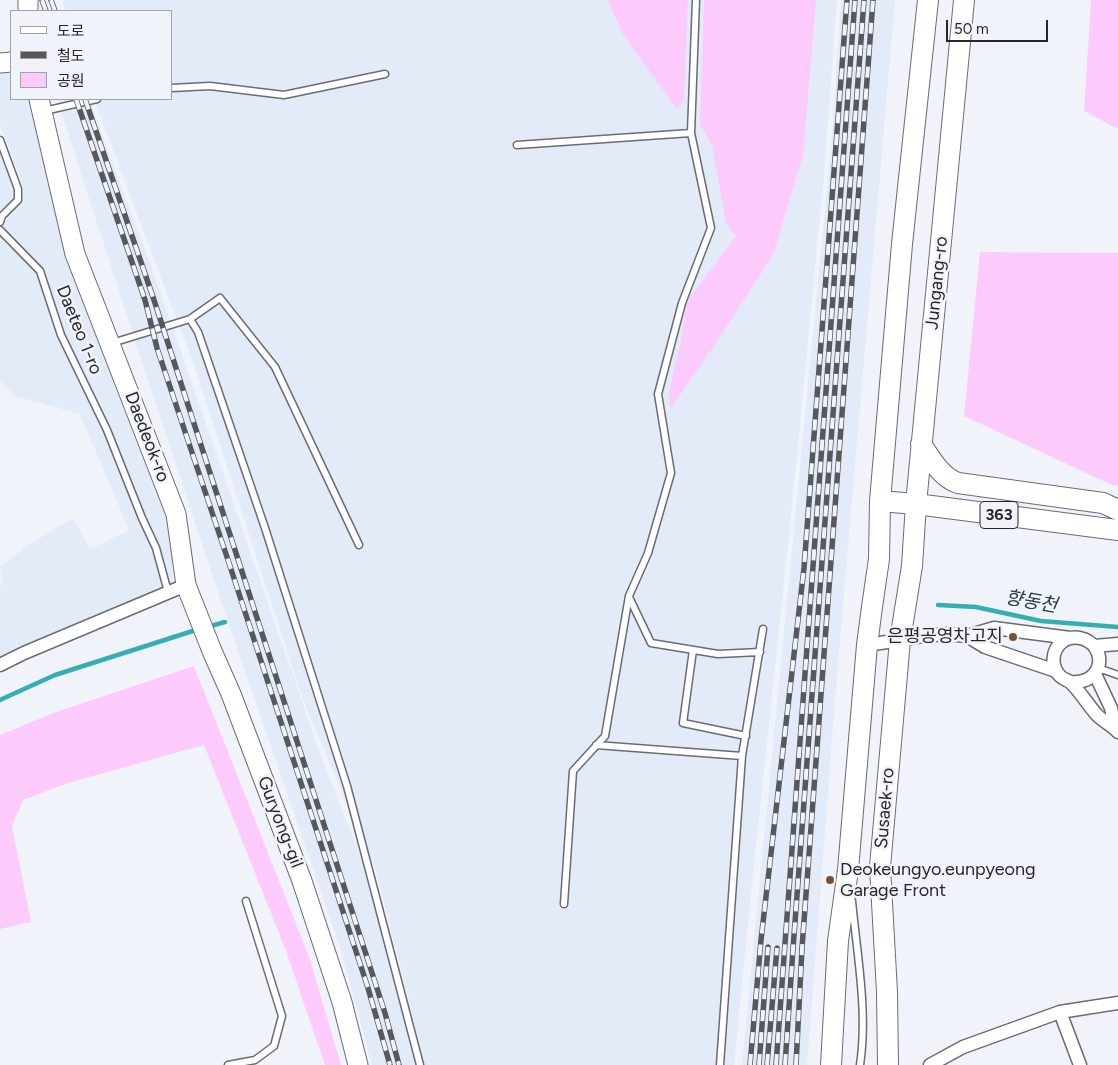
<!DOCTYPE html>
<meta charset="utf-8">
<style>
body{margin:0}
#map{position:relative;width:1118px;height:1065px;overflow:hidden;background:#f0f4fa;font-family:Figtree,"Noto Sans KR",sans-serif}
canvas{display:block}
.legend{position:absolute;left:10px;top:10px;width:162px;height:90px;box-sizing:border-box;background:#f0f4fa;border:1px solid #9fa2a6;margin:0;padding:6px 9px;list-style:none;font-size:15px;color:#262729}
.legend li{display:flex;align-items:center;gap:10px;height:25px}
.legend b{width:25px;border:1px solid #9fa2a6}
.scale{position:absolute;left:946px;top:20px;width:102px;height:22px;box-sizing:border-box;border:2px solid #262729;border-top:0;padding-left:6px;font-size:15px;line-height:18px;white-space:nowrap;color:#262729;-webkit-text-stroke:4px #f0f4fa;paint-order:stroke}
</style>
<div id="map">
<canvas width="1118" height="1065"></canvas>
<ul class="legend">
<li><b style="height:6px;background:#fff"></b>도로</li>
<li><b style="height:6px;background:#56585b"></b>철도</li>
<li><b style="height:14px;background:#fccbfc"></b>공원</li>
</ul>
<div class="scale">50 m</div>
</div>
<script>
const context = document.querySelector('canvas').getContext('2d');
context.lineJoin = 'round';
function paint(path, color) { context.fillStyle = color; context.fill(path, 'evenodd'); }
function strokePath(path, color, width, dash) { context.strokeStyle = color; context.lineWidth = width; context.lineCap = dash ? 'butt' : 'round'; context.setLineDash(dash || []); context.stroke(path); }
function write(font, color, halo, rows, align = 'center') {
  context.font = font + ' Figtree,"Noto Sans KR",sans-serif'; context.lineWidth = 5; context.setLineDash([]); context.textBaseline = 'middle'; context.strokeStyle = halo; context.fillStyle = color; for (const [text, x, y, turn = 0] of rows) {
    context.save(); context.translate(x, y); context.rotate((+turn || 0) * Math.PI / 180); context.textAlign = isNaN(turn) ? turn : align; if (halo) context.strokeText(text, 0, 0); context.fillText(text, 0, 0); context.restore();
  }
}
paint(new Path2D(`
 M62,0H837L824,175L791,517L754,864L734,1065H424L417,1033L376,871L303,700L194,365L94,99H171V11H66Z
 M841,0H895L836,686L807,1065H742L831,147Z
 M11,70V99H33L170,517L173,581L162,590L21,646L0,656V585L3,582L0,567L27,546L73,518L90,549L129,530L80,414L15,396L0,381V232L7,219L23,202L24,188L0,126V71Z
 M57,99H89L155,277L318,748L370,881L416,1065H372L340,947L226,616L139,353Z
 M0,152L14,190V199L0,213Z`), '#e3eaf8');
paint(new Path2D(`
 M608,0H688L684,101L677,109L622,33Z
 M704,0H816L803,155L773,255L714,346L670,409L669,392L681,341L686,303L736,236L726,223L712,145L700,125Z
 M1091,0H1118V129L1084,111Z
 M980,252L1118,253V485L1114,486L964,416Z
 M194,666L310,959L341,1065H325L286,951L204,745L68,783L23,800L12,826L31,922L0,929V735L56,712Z`), '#fccbfc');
strokePath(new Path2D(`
 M938,605L976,607L1041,621L1118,627
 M207,627L225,622
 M0,700L55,675L199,629`), '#36aeb1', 4.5);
const lane = new Path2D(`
 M171,88L210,86L284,95L385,74
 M44,111L97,99
 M0,140L18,189V200L2,216L0,222
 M517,145L691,133
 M0,230L40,271L61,335L107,430L142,518L156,548L168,592
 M190,319L220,298L275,367L359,545
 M112,343L190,319L198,332L265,528L347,786L420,1065
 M629,597L651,643L718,654L760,652
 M693,650L683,723L746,736
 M1098,668L1118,675
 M596,745L742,756
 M852,901C857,955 868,1011 860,1065
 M564,904L573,771L605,736L629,596L648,553L671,473L658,394L682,303L711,228L691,133L696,0
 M228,1065L255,1060L274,1046L282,1016L246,901
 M720,1065L742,756L763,629`);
const street = new Path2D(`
 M967,636L985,647L1056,671
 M867,645L900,640L922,636L946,634L967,636L994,628L1070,638
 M1094,646L1118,644
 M0,665L24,653L186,585
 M1095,674L1111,708L1115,729
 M1070,682C1106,685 1108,644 1080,638C1074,637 1067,638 1062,642C1051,651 1051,667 1060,676C1063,679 1067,680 1070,682C1079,690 1089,706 1097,715C1104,722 1112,725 1118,732
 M1060,1012L1080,1065
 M930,1065L963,1047L1060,1012L1118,1003`);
const secondary = new Path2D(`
 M28,0V11
 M0,63L11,62
 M39,99L75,254L176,514L186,585L212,651L231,694L302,881L342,1002L358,1065`);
const primary = new Path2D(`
 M921,444C931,459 941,477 958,483L1103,503L1118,510
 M880,501L916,504L1118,530
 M831,1065L838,941L848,870L867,645L872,607L879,559L880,501L902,244L928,0
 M888,1065L887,992L880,867L900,640L912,566L916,504L964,0`);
strokePath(lane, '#696c72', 9);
strokePath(street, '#696c72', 15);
strokePath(secondary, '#696c72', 21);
strokePath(primary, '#696c72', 22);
strokePath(lane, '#fff', 6);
strokePath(street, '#fff', 12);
strokePath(secondary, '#fff', 19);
strokePath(primary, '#fff', 20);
const rail = new Path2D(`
 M42,0L46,11
 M51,0L55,11
 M76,99L145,300L157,348L228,560L368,988L390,1065
 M85,99L154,300L385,1013L399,1065
 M750,1065L761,940L804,568L847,0
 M759,1065L768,947
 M767,1065L777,948
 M776,1065L855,0
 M785,1065L793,949L864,0
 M796,1065L802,948L873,0`);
strokePath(rail, '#56585b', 5.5);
strokePath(rail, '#f0f4fa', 4, [11]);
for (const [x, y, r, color] of [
 [1013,637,5,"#77512d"],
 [830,880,5,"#77512d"]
]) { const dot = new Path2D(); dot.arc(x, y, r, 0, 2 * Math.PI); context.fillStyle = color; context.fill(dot); strokePath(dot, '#f0f4fa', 2); }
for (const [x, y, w] of [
 [999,515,38]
]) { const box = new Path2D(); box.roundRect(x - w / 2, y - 13.5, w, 27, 4); context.fillStyle = '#f0f4fa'; context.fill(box); strokePath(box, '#262729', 1); }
write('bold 16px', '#262729', null, [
 ["363",999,515]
]);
write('18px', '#262729', '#f0f4fa', [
 ["Jungang-ro",937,283,-84],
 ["Daeteo 1-ro",79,330,68],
 ["Daedeok-ro",147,437,69],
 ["Susaek-ro",885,808,-85],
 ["Guryong-gil",280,822,69]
]);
write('18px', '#262729', '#f0f4fa', [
 ["은평공영차고지",1003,637],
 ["Deokeungyo.eunpyeong",840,870,"left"],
 ["Garage Front",840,891,"left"]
], 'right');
write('italic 19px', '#274041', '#f0f4fa', [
 ["향동천",1031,602,10]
]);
</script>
